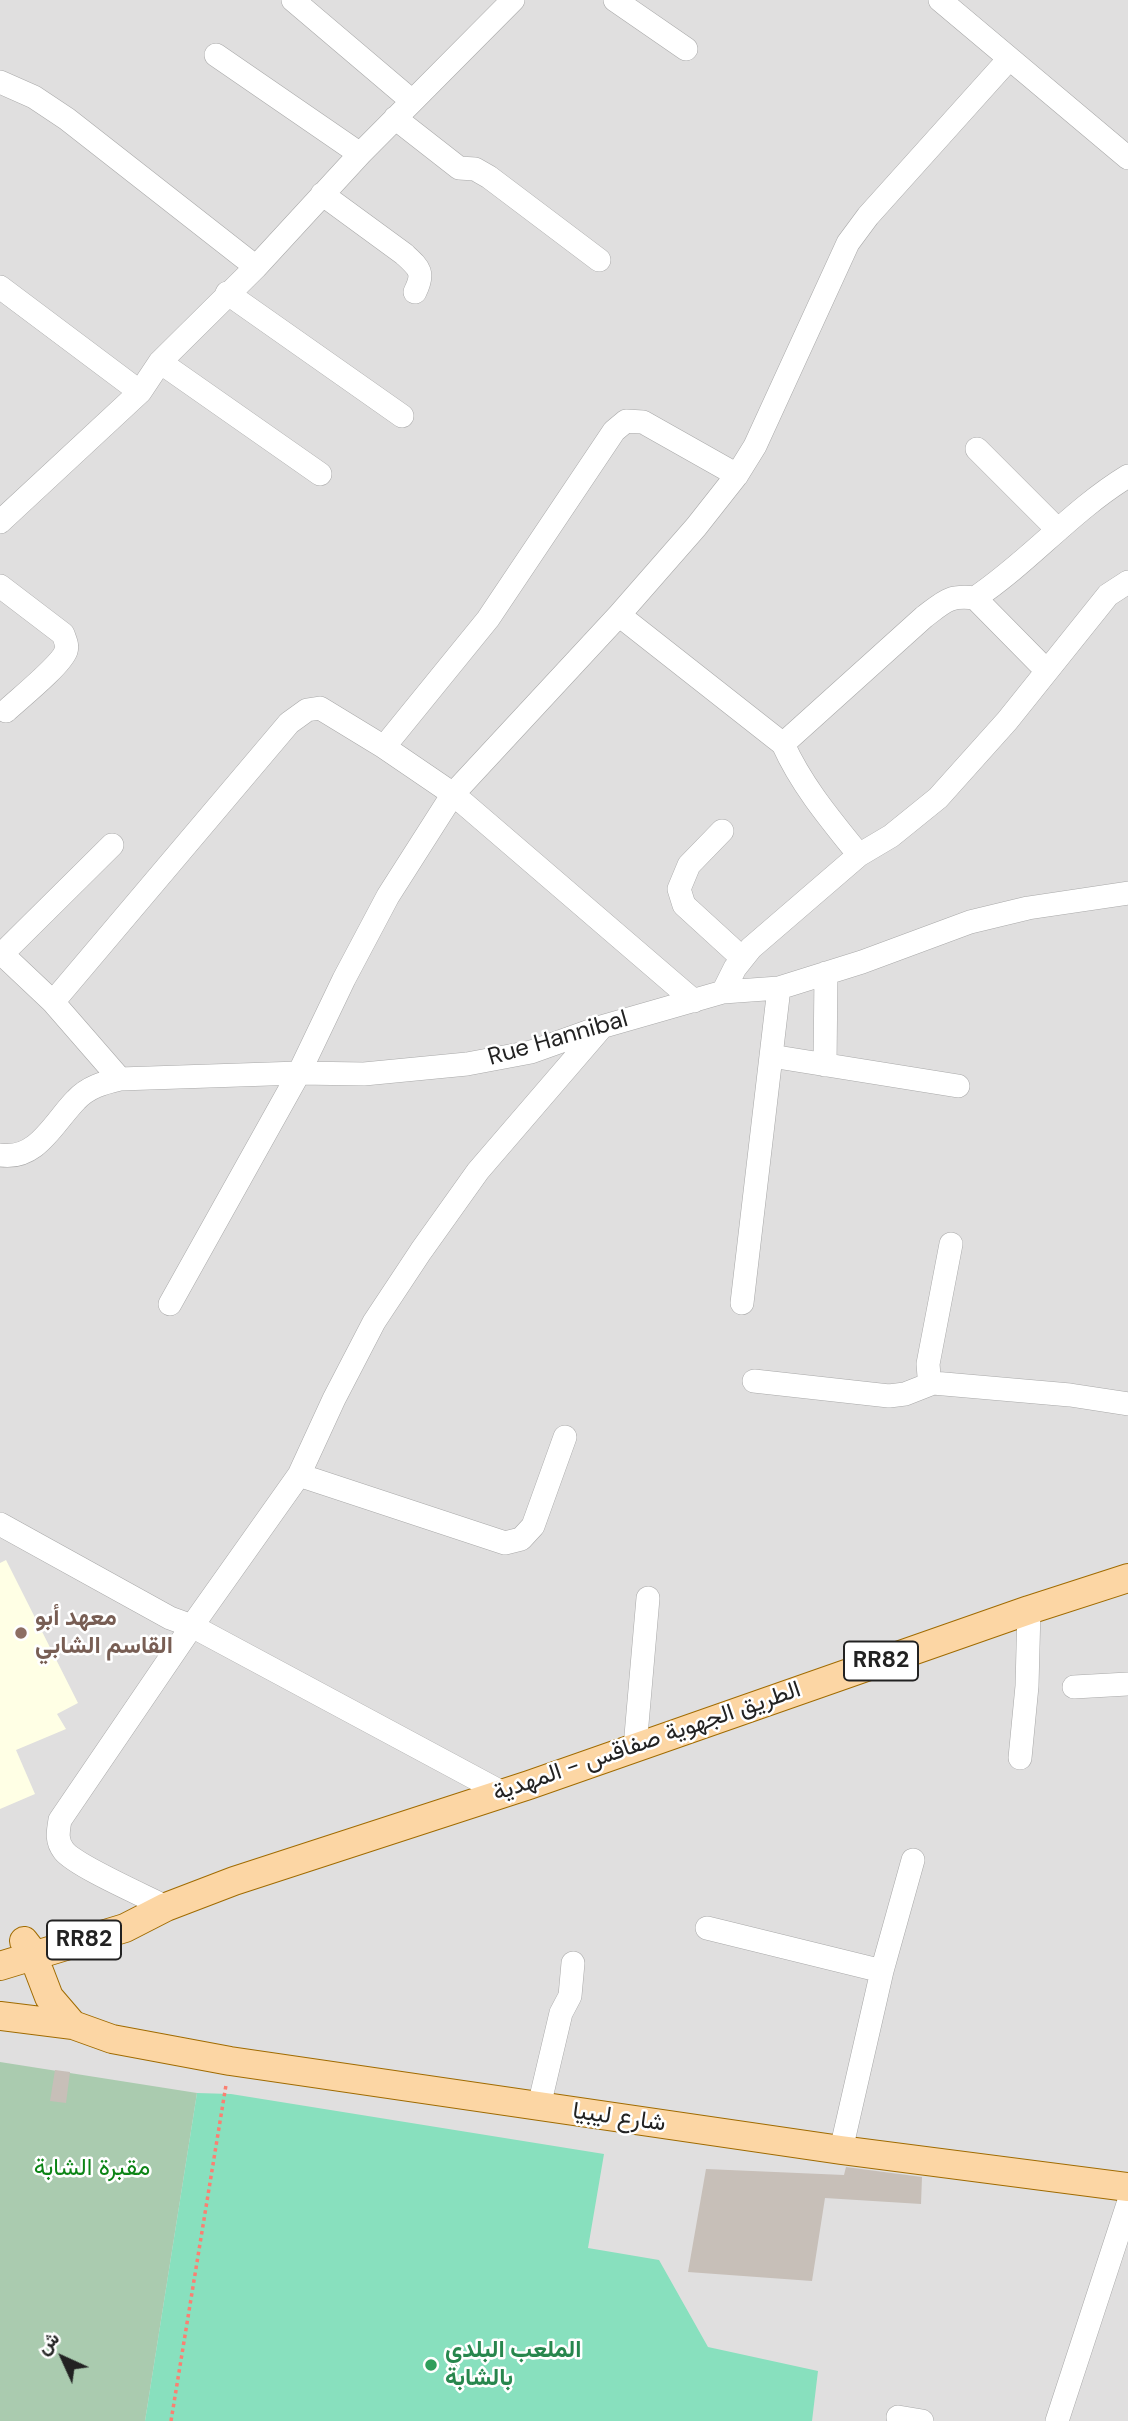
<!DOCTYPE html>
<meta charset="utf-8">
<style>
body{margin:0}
#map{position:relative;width:1128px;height:2421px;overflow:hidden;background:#f2efe9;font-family:"DM Sans",Vazirmatn,sans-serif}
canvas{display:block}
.north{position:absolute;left:28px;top:2323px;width:70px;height:70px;-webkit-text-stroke:5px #fff;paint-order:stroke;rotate:315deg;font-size:19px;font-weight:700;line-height:28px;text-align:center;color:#222}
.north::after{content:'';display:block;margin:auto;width:24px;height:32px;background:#222;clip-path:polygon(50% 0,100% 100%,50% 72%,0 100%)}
</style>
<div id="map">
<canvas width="1128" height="2421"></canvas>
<div class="north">ش</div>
</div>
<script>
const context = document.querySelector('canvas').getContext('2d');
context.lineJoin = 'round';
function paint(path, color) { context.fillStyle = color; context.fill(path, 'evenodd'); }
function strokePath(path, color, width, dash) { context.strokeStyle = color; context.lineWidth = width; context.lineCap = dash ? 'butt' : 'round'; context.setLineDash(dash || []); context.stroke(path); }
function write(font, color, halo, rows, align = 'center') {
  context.font = font + ' "DM Sans",Vazirmatn,sans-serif'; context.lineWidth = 5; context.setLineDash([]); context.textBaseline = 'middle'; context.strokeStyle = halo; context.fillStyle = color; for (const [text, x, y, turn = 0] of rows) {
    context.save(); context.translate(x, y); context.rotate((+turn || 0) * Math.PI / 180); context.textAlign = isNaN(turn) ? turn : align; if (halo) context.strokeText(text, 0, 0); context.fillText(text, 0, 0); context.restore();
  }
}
paint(new Path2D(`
 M0,0H1128V2421H0Z`), '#e0dfdf');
paint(new Path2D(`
 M6,1560L78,1703L57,1714L66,1729L16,1750L35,1794L0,1809V1563Z`), '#ffffe5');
paint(new Path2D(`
 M0,2062L197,2093L145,2421H0Z`), '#aacbaf');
paint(new Path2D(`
 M197,2093L231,2094L604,2154L588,2248L659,2260L708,2347L818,2371L812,2421H145Z`), '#88e0be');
paint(new Path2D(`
 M55,2070L70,2072L66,2103L50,2101Z
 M846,2167L922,2177L921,2204L825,2198L812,2281L688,2272L706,2169L844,2175Z`), '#c7bfb8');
const minor = new Path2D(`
 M293,0L412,101
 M615,0L686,49
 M940,0L1128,158
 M216,55L360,154
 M0,82L34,97L67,119L256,267
 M395,118L459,168L475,169L489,177L599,260
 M322,194L404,254C419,268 425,272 415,292
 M0,287L140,392
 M227,293L402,416
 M160,362L320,474
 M977,449L1058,530
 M0,522L140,392L160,362L256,267L360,154L513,0
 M0,586L63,634C65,640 68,645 66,651C61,665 19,699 6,711
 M975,598L1047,671
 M619,615L783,744C802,786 830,819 859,855
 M783,744L924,617C945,601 949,595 975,598C1029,562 1072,510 1128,476
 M384,747L488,619L614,431L626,421L643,422L737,475
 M722,831L689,865L679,889L684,905L742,958
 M0,952L53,1002L120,1079
 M2,954L112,845
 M723,992L735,968L751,948L859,855L891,836L938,798L1007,721L1108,595L1128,582
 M53,1002L289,723L307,710L320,708L384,747L453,794L694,1001
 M771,1056L958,1086
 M825,1065L826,973
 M0,1155C37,1161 54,1122 76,1100C88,1087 103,1083 120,1079L299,1073L364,1074L467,1064L531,1052L601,1027L723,992L779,988L862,962L970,922L1028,908L1128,893
 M742,1303L779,988
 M170,1304L299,1073L344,979L388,896L453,794L619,615L696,527L737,475L755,446L848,243L868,216L1009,59
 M754,1381L889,1396L905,1394L933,1383L1070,1395L1128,1404
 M933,1383L929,1376L928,1364L951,1244
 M299,1475L505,1543L521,1539L533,1526L565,1437
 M0,1524L170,1618L192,1626L60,1820C58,1832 56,1841 64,1851C76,1866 145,1896 166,1907
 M1074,1687L1128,1684
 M635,1747L648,1598
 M1020,1758L1027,1686L1029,1610
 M501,1792L192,1626L299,1475L334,1399L374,1322L421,1251L478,1171L601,1028
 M707,1928L882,1971
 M539,2106L561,2013L570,1996L573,1963
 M841,2150L882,1971L913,1860
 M898,2417L922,2421
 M1057,2421L1128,2204`);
const major = new Path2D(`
 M24,1941L31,1950L49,1997L73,2025
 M0,1966L125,1928L166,1907L234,1881L529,1785L1029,1610L1128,1578
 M0,2016L73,2025L112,2039L230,2061L841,2150L1128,2187`);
strokePath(minor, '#a9a9a9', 24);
strokePath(major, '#a06b00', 30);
strokePath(new Path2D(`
 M171,2421L226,2085`), '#fa8072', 3.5, [3.5, 3.5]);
strokePath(minor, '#fff', 23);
strokePath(major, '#fcd6a4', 28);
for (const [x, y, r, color] of [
 [21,1633,7,"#8d6e63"],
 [431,2365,7,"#2e9e5b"]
]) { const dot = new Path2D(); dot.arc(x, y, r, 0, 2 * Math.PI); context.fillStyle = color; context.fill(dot); strokePath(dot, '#fff', 2.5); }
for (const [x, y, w] of [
 [881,1661,74],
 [84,1940,74]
]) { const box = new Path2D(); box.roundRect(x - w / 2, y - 19.5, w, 39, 5); context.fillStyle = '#fff'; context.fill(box); strokePath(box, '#222', 2); }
write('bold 23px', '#222', null, [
 ["RR82",881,1661],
 ["RR82",84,1940]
]);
write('24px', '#222', '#fff', [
 ["Rue Hannibal",558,1039,-16],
 ["الطريق الجهوية صفاقس - المهدية",647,1742,-19],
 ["شارع ليبيا",619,2118,8]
]);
write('bold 24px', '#785e54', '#fff', [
 ["معهد أبو",35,1619],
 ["القاسم الشابي",35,1647]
], 'left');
write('24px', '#0c8416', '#fff', [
 ["مقبرة الشابة",92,2169]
]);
write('bold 24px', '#27864d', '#fff', [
 ["الملعب البلدي",445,2351],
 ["بالشابة",445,2379]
], 'left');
</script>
